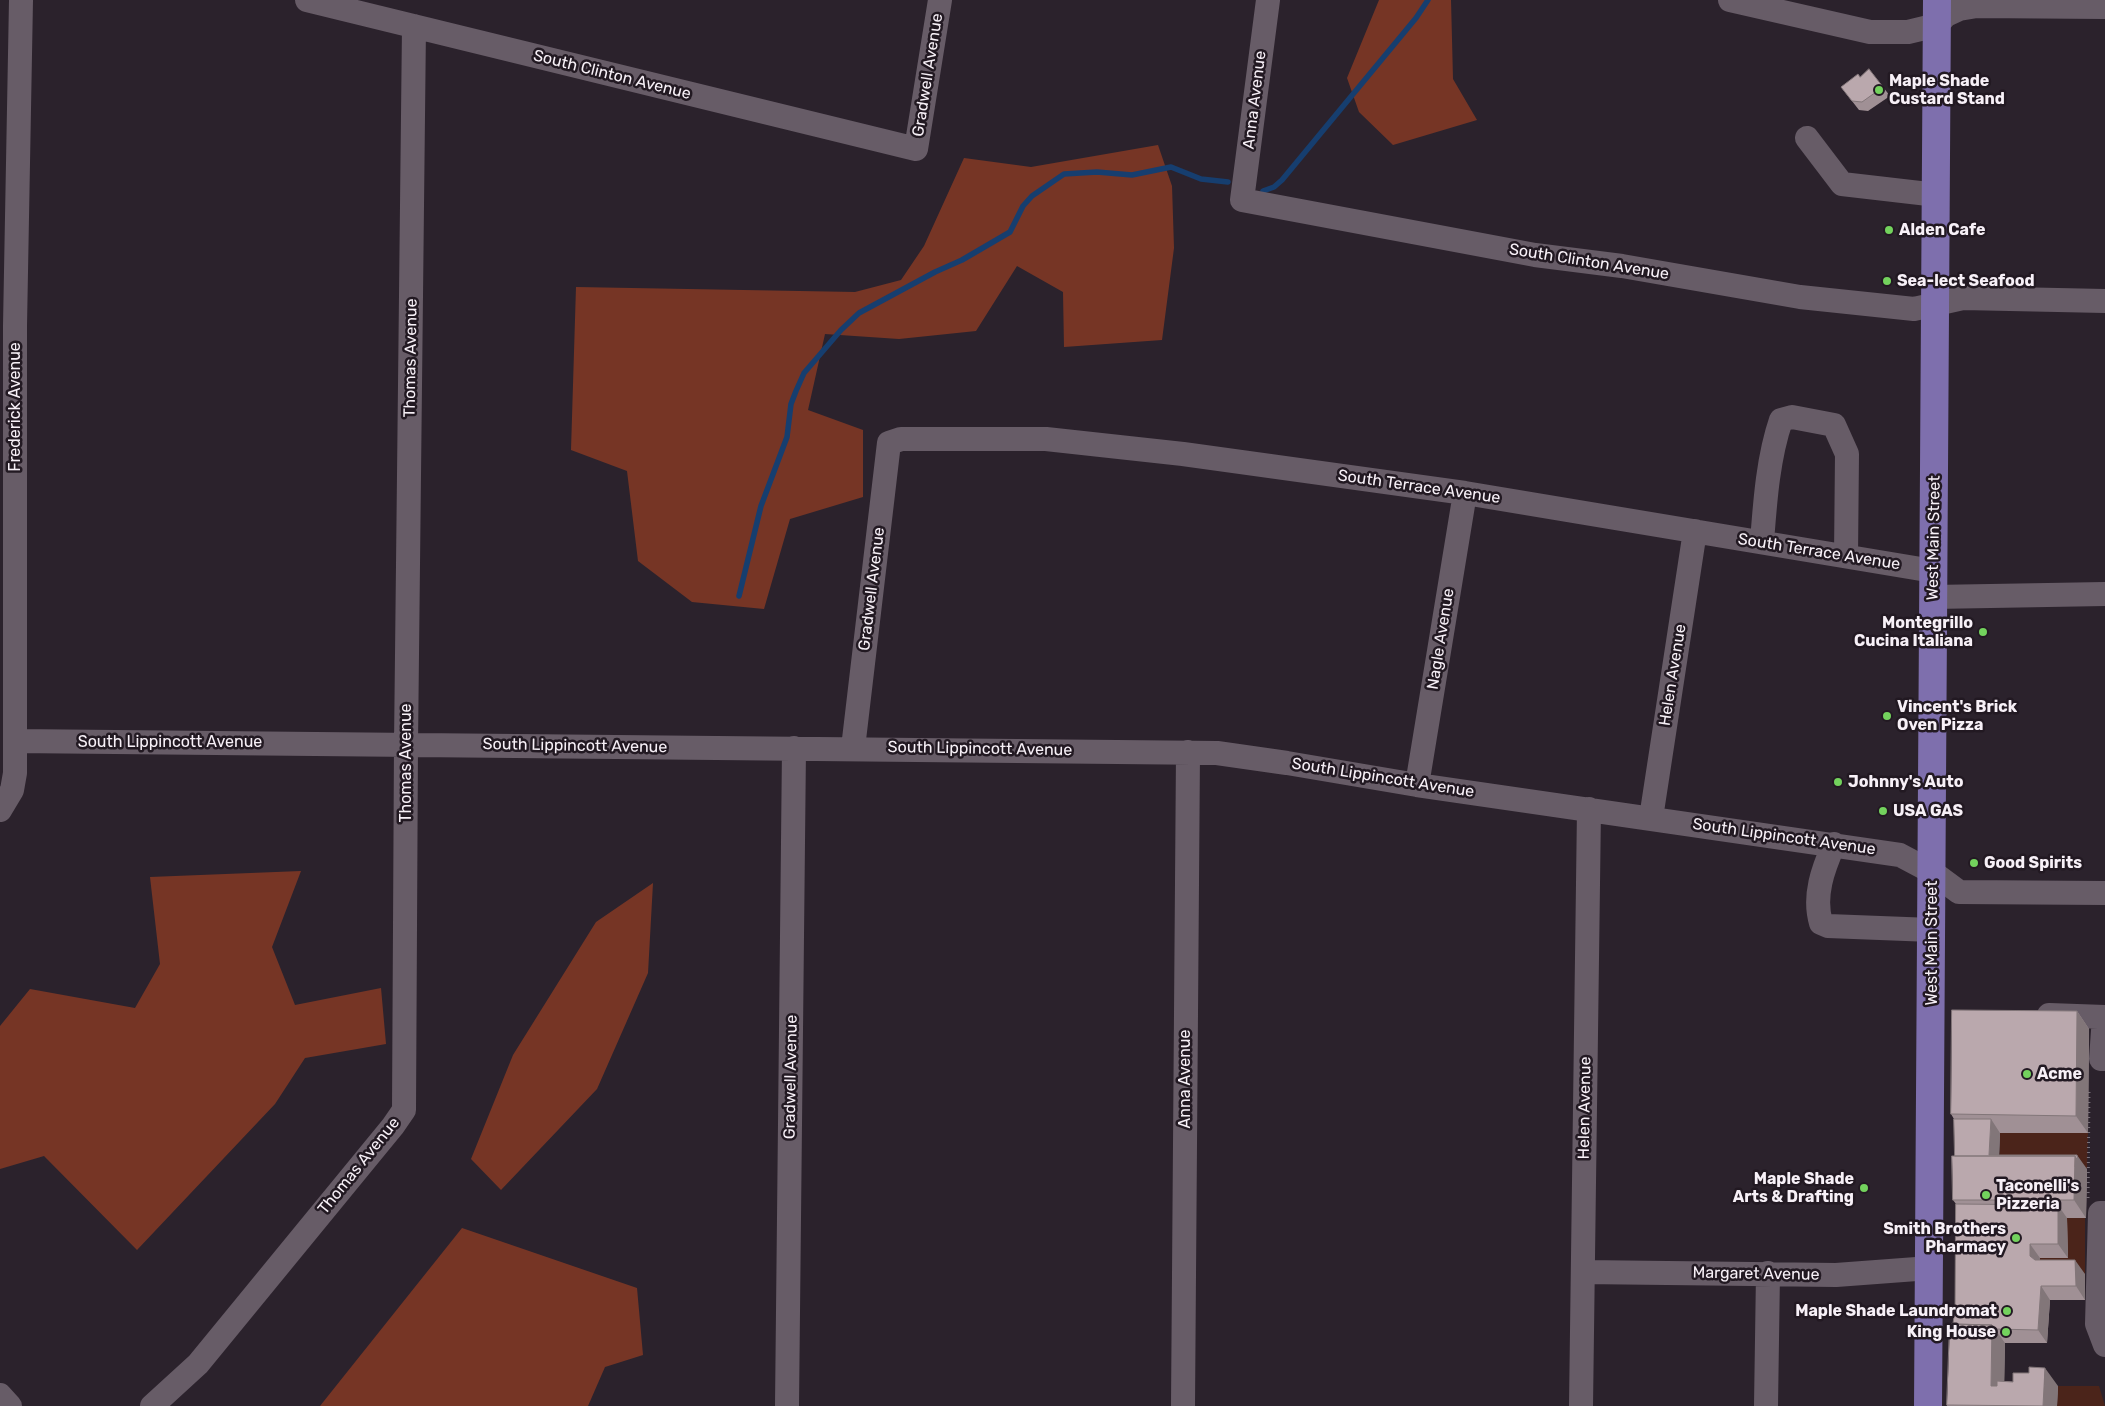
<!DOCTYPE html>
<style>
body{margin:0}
canvas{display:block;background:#2b222c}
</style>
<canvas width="2105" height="1406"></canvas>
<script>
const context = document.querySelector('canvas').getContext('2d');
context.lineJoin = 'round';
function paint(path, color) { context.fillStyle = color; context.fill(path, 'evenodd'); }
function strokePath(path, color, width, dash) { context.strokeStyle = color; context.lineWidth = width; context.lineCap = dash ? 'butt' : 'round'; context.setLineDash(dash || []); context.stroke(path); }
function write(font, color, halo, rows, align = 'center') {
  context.font = font + ' Rubik,sans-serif'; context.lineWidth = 5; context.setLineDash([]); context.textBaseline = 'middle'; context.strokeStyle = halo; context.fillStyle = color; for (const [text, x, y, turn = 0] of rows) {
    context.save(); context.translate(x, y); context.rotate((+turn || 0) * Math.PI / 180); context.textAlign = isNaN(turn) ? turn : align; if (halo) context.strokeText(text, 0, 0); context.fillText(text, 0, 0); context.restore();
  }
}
paint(new Path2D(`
 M2000,1133H2088L2087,1169H1999Z
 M2067,1218H2085V1274H2044L2040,1269V1258H2067Z
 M2058,1386H2099L2105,1406H2057Z`), '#4b241a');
paint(new Path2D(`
 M1379,0H1451L1453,79L1477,120L1393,145L1359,112L1347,78Z
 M1158,145L1172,186L1174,248L1162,340L1064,347L1063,292L1017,266L976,331L899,339L825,334L808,410L863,430V497L790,519L764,609L692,602L638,561L627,471L571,450L576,287L855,292L901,280L924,246L964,158L1031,167Z
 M301,871L272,947L295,1005L381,988L386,1044L305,1058L275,1104L137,1250L44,1156L0,1169V1026L30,989L135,1008L160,964L150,877Z
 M653,883L648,973L597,1089L501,1190L471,1159L513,1055L596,922Z
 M462,1228L637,1288L643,1355L605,1367L588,1406H320Z`), '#763525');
strokePath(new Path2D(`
 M1263,191L1274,187L1282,180L1416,18L1428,0
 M739,596L761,506L787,437L791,404L796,391L804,373L841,330L859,313L935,272L962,260L1010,232L1023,206L1032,196L1064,174L1097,172L1132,175L1171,167L1201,179L1228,182`), '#163e6f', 5.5);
strokePath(new Path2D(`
 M2088,1198L2089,1092`), '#79717a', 3, [1, 4]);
strokePath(new Path2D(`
 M307,0L916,149L940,0
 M1268,0L1242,200L1535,255L1622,266L1800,297L1914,309L1963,298L2105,301
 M1730,0L1870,32H1908L1937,25L1946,15L1959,9L1977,6L2105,7
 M1807,138L1842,184L1937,195
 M1762,542C1765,502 1768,458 1781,420L1792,417L1834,425L1847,454L1846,556
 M1933,597L2105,594
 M15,741L1217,753L1287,763L1417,785L1900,855L1932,872L1959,892L2105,893
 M853,748L889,443L901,439H1046L1183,454L1465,493L1933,571
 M1417,785L1465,493
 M0,810L12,790L15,773V326L21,0
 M1651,818L1695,531
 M1834,844C1823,869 1813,896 1821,923L1828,926L1932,930
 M2049,1015L2105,1017
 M2104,1017L2101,1059H2105
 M2105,1213H2100L2097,1324L2105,1345
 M1583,1272L1836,1275L1930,1268
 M0,1395L10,1406
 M152,1406L198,1364L393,1126L404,1110L406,744L414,26
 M787,1406L794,748
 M1183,1406L1188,752
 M1581,1406L1589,809
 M1766,1406L1768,1273`), '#675c67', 24);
strokePath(new Path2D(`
 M1928,1406L1937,0`), '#7e6fad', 28);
paint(new Path2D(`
 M1860,77L1883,87L1890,96L1868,111L1859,110L1841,87Z
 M2077,1011L2089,1029L2088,1133H2000L1999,1155L2087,1169L2086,1218H2067L2068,1258H2040V1260L2085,1274V1300H2050L2047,1343H2005L2004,1381L2058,1386L2057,1406H1947L1955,1308L1956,1204L1953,1200L1955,1156L1954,1119L1951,1114Z`), '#a09095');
paint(new Path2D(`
 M2077,1011L2089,1029L2088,1133L2076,1116Z
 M1991,1119L2000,1133L1999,1160L1989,1155Z
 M2077,1155L2087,1169L2086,1218L2074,1200L2075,1156Z
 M2058,1205L2067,1218L2068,1258L2058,1244Z
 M2030,1244L2040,1258V1269L2030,1256Z
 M2075,1260L2085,1274V1300L2076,1286Z
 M2041,1286L2050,1300L2047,1343L2038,1330Z
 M1992,1325L2005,1343L2004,1404L1991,1386Z
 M2045,1368L2058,1386L2057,1406H2043Z`), '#827679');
const building = new Path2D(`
 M1869,69L1883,87L1862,102L1852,101L1841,87L1858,74L1860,77Z
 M1952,1010L2077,1011L2076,1116L1951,1114Z
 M1954,1119H1991L1989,1155H2077L2078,1161L2075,1156H1955Z
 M1952,1156H2075L2074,1200H1953Z
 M1956,1204L2058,1205V1244H2030V1256L2035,1260H2075L2076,1286H2041L2038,1330L1995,1329L1992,1325L1953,1324L1955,1308Z
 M1950,1324L1992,1325L1991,1386H1997V1381L2013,1382V1373H2029V1367L2045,1368L2043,1406L1947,1405Z`);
paint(building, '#baa8ad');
strokePath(building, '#827679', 1);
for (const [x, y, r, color] of [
 [1879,90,5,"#73d25d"],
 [1889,230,5,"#73d25d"],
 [1887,281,5,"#73d25d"],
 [1983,632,5,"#73d25d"],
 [1887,716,5,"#73d25d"],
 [1838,782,5,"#73d25d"],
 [1883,811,5,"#73d25d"],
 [1974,863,5,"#73d25d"],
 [2027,1074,5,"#73d25d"],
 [1864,1188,5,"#73d25d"],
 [1986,1195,5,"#73d25d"],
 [2016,1238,5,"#73d25d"],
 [2007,1311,5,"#73d25d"],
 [2006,1332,5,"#73d25d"]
]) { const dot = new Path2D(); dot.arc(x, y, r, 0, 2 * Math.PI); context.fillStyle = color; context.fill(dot); strokePath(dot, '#221922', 2); }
write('16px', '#f7f0f7', '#221922', [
 ["South Clinton Avenue",612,75,14],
 ["Gradwell Avenue",928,75,-81],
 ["Anna Avenue",1255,100,-83],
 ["South Clinton Avenue",1589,262,9],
 ["Thomas Avenue",411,358,-89],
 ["Frederick Avenue",15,407,-90],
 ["South Terrace Avenue",1419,487,8],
 ["West Main Street",1934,538,-89],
 ["South Terrace Avenue",1819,552,9],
 ["Gradwell Avenue",872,589,-83],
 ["Nagle Avenue",1441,639,-81],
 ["Helen Avenue",1673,675,-81],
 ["South Lippincott Avenue",170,742],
 ["South Lippincott Avenue",575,746,1],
 ["South Lippincott Avenue",980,749,1],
 ["Thomas Avenue",406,763,-90],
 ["South Lippincott Avenue",1383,778,9],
 ["South Lippincott Avenue",1784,837,8],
 ["West Main Street",1932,943,-90],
 ["Gradwell Avenue",791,1077,-89],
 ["Anna Avenue",1185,1079,-90],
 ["Helen Avenue",1585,1108,-89],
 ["Thomas Avenue",359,1166,-51],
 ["Margaret Avenue",1756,1274,1]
]);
write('bold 16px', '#f7f0f7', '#221922', [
 ["Maple Shade",1889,81],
 ["Custard Stand",1889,99],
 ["Alden Cafe",1899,230],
 ["Sea-lect Seafood",1897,281],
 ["Montegrillo",1973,623,"right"],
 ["Cucina Italiana",1973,641,"right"],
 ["Vincent's Brick",1897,707],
 ["Oven Pizza",1897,725],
 ["Johnny's Auto",1848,782],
 ["USA GAS",1893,811],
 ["Good Spirits",1984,863],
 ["Acme",2037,1074],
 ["Maple Shade",1854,1179,"right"],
 ["Arts & Drafting",1854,1197,"right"],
 ["Taconelli's",1996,1186],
 ["Pizzeria",1996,1204],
 ["Smith Brothers",2006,1229,"right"],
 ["Pharmacy",2006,1247,"right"],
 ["Maple Shade Laundromat",1997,1311,"right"],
 ["King House",1996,1332,"right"]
], 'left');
</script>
